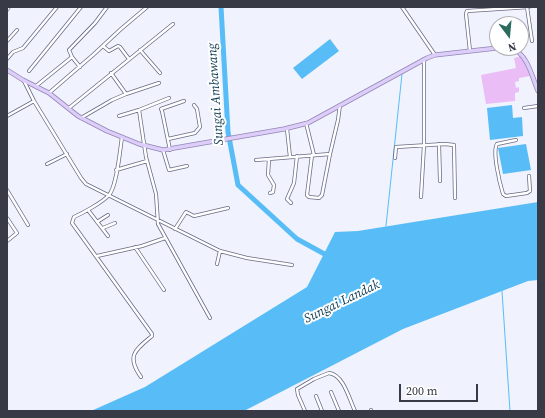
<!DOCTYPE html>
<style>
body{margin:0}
#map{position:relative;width:545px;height:418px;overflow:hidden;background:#f0f2fd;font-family:"Source Serif 4",serif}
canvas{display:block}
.frame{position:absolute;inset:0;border:8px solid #383a45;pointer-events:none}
.north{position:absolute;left:489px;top:16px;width:40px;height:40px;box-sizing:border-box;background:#fff;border:1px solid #afb0b5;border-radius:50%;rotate:164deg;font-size:11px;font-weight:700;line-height:16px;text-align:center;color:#383a45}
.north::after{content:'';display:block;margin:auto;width:14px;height:18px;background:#2a6c5d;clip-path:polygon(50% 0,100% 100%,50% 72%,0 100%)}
.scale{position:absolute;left:399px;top:384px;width:79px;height:18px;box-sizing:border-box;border:2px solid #383a45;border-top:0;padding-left:5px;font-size:12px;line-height:14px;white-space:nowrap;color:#383a45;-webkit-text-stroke:3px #fff;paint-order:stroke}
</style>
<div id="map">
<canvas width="545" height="418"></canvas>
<div class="frame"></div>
<div class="north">N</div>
<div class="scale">200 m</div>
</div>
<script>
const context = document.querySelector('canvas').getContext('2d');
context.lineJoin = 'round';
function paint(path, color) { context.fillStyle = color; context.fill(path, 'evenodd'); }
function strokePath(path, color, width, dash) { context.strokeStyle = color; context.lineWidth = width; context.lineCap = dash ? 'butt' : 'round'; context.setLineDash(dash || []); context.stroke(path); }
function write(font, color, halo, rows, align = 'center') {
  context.font = font + ' "Source Serif 4",serif'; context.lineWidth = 4; context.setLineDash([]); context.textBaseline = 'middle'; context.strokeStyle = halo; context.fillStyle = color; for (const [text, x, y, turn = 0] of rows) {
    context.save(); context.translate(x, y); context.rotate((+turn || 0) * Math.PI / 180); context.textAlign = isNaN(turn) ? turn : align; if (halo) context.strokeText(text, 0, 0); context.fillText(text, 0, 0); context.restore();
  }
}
paint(new Path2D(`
 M521,56L530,76L519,78V81L515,82L516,88L519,87V92L515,93V101L486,104L481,75L516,68L514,58Z`), '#eabdf7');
paint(new Path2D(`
 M330,39L339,51L302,79L293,68Z
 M512,105L513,118L522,117L523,136L490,140L487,108Z
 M526,144L531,170L503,174L498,148Z
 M538,202V280L528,281L403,329L244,411H91L145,387L307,287L335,232L358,231Z`), '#58bdf7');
strokePath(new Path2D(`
 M386,226L402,74
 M502,291L510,411`), '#58bdf7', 1);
strokePath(new Path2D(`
 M221,7L228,132L238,185L297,239L330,257`), '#58bdf7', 5);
const minor = new Path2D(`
 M402,7L435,55
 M527,7L532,41
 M7,10L9,7
 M7,41L17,30
 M103,46L109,51L118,46L120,47L129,59
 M140,50L160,73
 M470,51L466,14L467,11L529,7
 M7,59L13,52L23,48L57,7
 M80,67L72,57L69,50L95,23L107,7
 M29,71L81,7
 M24,81L34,101L81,178L86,184L220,251L247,258L292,265
 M36,86L72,57
 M49,93L93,55L121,29L147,7
 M126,94L159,83
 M169,98L139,110L146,157L156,194L158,224L210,318
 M69,108L173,24
 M524,108L538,106
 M7,116L34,101
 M119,116L139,110
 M81,118L112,100L126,94L111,73
 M306,123L314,155
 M287,129L290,157
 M122,137C120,150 117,186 109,195C103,202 83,213 74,217L72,223L152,334V336C135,350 126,356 141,377
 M168,139L195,133L200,127L197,109L194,105
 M516,140L497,144C492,152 500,184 503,194L506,196L527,193L530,191L529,176
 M439,144L440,181
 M163,150L169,170L187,166
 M170,150L162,111L161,109L184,101
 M312,155L307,195L309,197L319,198L322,195L330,154
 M395,158L396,147L445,144L454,145L455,198
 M269,159L268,175L274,185L273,192L270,193
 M256,160L330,154L338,120L340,105
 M47,164L67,154
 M116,170L147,161
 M7,190L28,225
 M421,197L424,145V59
 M291,203L287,199L294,183L297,156
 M88,210L108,236
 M7,218L17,233L7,241
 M97,222L108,215
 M103,228L115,223
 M175,229L186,212L194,216L228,208
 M135,247L164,290
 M97,256L142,246L165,238
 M217,264L220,251
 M331,392L339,411
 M316,396L322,411
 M371,410V411
 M305,411L298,395L297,389L314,379L329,373C344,375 349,399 355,411`);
const major = new Path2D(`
 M512,48C528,55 532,77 538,91
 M7,70L23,80L49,93L78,116L107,131L139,144L163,150L284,129L308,123L427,58L435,55L497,48`);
strokePath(minor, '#676b83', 4);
strokePath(major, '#9385b7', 5);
strokePath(minor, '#fff', 2.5);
strokePath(major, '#dccef8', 3.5);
write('italic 13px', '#0d3a51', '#fff', [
 ["Sungai Ambawang",216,94,-94],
 ["Sungai Landak",342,302,-26]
]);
</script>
